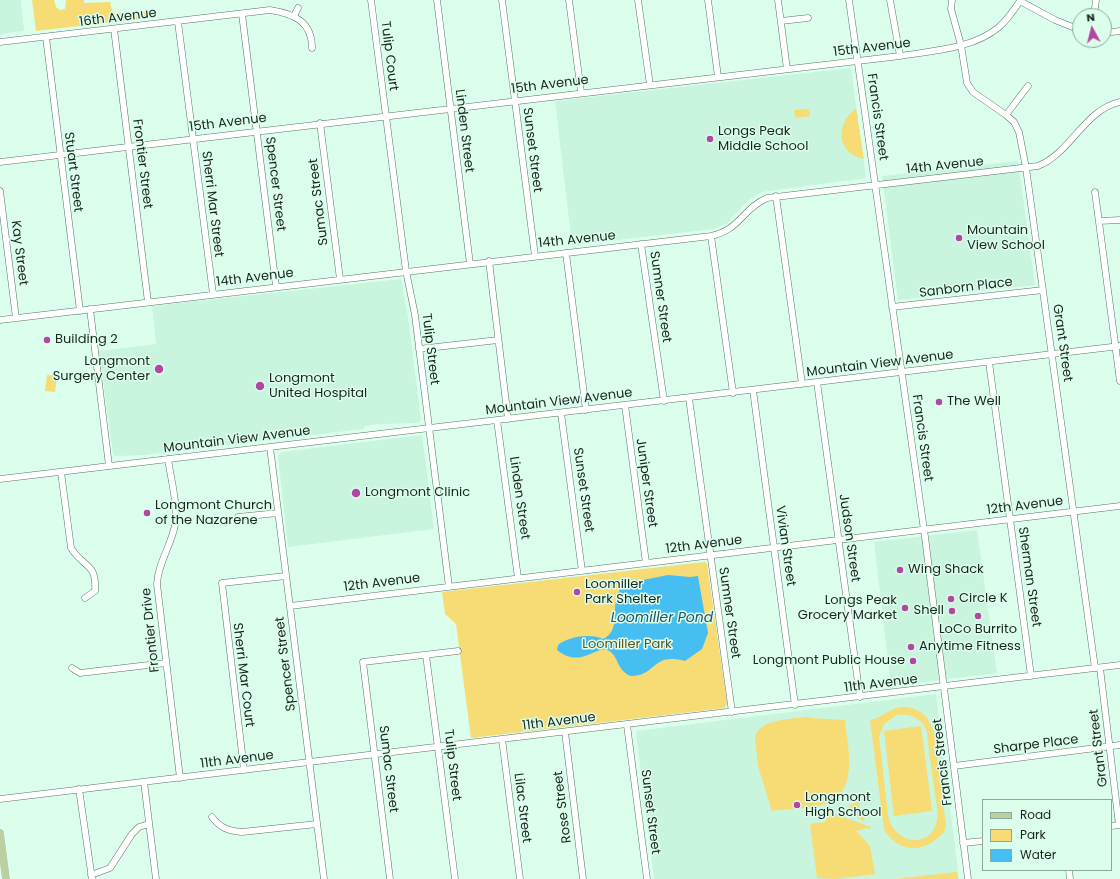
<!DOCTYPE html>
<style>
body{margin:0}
#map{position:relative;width:1120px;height:879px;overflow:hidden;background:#dcffed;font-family:Poppins,sans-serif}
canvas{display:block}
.legend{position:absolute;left:982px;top:799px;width:130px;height:72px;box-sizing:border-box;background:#dcffed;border:1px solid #8ea89b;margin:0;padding:5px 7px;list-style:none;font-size:12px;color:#19251f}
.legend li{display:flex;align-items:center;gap:8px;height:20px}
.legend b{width:20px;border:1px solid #8ea89b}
.north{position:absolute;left:1072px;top:8px;width:40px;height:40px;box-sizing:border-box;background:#dcffed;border:1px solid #8ea89b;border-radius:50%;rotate:353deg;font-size:11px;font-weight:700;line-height:16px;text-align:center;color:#19251f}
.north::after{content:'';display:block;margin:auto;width:14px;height:18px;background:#b345a3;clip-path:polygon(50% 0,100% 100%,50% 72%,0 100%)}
</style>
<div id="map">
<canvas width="1120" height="879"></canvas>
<ul class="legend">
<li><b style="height:5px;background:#bbd0a0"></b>Road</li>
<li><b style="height:11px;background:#f7db74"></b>Park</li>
<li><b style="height:11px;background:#47bef2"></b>Water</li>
</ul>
<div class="north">N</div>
</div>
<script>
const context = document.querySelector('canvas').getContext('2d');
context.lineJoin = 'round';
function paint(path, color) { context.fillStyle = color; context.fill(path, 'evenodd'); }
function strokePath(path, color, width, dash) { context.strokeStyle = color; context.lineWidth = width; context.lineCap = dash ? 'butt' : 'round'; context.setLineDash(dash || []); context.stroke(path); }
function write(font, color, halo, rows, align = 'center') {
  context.font = font + ' Poppins,sans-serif'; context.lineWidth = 3; context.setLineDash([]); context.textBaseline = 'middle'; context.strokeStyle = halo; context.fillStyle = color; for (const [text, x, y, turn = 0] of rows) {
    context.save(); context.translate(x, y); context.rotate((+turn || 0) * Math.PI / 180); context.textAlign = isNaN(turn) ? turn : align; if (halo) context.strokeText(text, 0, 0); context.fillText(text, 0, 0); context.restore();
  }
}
paint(new Path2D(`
 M0,0H21L24,31L0,34Z
 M851,68L866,178L762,192L746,202L728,223L714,229L572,245L555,101Z
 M1018,161L1035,285L898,300L882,176Z
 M401,279L408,317L421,420L418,423L378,424L365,426L363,429L144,455L116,456L113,454L99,351L156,344L152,306Z
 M422,435L434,529L288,547L278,456L282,452Z
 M977,530L997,673L891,686L874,542Z
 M936,694L959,879H654L636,731Z`), '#c9f4de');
paint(new Path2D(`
 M32,0H54L56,7L60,10L65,9L66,0H84V3L110,2L112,10L116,13L155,11L157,17L36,31Z
 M856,108L864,159C836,153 835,124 856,108Z
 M809,109L810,116L795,118L794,110Z
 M47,375L57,376L55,392L45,391Z
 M705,562L707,564L727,703L725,708L471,738L456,624L445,614L442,592Z
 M907,707C921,709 930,719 934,732L946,826C945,832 940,837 935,840C917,854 895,849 884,829L870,720C883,718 890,706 907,707ZM897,715C910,713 923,719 927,732C929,752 932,773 935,793C936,802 939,812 937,820C933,849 894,846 888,815L879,736L884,724Z
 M809,717L810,718L845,720C848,750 861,798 818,806C803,809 787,809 772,811L758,766L755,737C761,718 793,719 809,717Z
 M921,726L932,811L894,816L884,731Z
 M857,801L865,819L862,821L847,808Z
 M829,812L871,827L870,829L867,828L856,831L870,846L875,874L836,879L817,878L810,824L825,822Z
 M957,872L958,879H895Z`), '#f7db74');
paint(new Path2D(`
 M668,575L690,577L698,576L708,633L702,649L685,661C651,652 657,676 631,676C616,671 619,654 607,650C595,646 581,669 557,650L558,645C568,636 592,633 603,639C619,631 613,615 616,601C617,594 621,588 623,582L628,583Z`), '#47bef2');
const minor = new Path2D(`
 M371,0L406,271L415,315L449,587
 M437,0L470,264
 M502,0L535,256
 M569,0L581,92
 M638,0L650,85
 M708,0L718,77
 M778,0L787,69
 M849,0L925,537L968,879
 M890,0L900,56
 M952,0L951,9L961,45L967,83L973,92L1006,115L1014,122L1019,132L1026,168L1095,668
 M242,14L276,286
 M294,16L298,8
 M1094,16L1096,0
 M781,21L808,18
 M178,22L213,294
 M114,29L148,302
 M1104,33L1120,31
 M46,37L80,311
 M0,42L270,10C294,14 312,21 312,48
 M1006,115L1028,86
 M320,123L340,279
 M0,162L900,56C931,51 973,49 999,27C1007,20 1014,10 1020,1L1055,20L1080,30
 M0,191L16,318
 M1095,192L1120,381
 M776,196L802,384
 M1099,221L1120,220
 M711,236L733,393
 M641,244L664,401
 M566,253L586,410
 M489,261L508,419
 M892,307L1043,290
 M90,309L109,466
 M0,320L711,236C740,230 742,209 767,198L1038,166C1071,153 1084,110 1120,102
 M419,349L498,340
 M989,362L1031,676
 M817,382L860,697
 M753,390L795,705
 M689,398L732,712
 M625,405L646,563
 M561,413L582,571
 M497,420L518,578
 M270,447L324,879
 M168,459C171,480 178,504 175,525C171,546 158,563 157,584L180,778
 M61,472L71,548C83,568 97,562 95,591L85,598
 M0,479L1120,346
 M238,517L278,513
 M290,606L1120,506
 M426,655L455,879
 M72,668L80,673L166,663
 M1100,668L1119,825
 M627,725L647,879
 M565,732L583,879
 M502,739L520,879
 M954,766L1120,745
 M244,770L222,583L286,576
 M144,782L156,879
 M79,789L92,879
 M0,799L1120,665
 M212,817C220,828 229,831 242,832L317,824
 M1111,826L1120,825
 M963,843L983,841
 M1069,870L1070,879
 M91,875L110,868L132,834L139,827L149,824
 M390,879L363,662L458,651`);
const major = new Path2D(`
 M0,833L6,879`);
strokePath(minor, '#567565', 7);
strokePath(major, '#fff', 9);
strokePath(minor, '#fff', 6);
strokePath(major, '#bbd0a0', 8);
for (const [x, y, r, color] of [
 [710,139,4,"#b345a3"],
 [959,238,4,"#b345a3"],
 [47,340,4,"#b345a3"],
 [159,369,5,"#b345a3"],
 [260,386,5,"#b345a3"],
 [939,402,4,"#b345a3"],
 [356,493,5,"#b345a3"],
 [147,513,4,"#b345a3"],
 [900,570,4,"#b345a3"],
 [577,592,4,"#b345a3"],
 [951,599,4,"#b345a3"],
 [905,608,4,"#b345a3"],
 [952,611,4,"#b345a3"],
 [978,616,4,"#b345a3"],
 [911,647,4,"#b345a3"],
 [913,661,4,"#b345a3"],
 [797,805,4,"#b345a3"]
]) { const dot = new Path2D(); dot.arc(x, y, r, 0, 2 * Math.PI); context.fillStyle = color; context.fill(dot); strokePath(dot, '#dcffed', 1.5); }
write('13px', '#19251f', '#dcffed', [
 ["16th Avenue",118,18,-7],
 ["15th Avenue",872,48,-7],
 ["Tulip Court",389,56,83],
 ["15th Avenue",550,85,-7],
 ["Francis Street",877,117,82],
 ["15th Avenue",228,123,-7],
 ["Linden Street",464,131,83],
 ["Sunset Street",532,150,83],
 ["Frontier Street",142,164,83],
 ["14th Avenue",945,166,-6],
 ["Stuart Street",73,172,83],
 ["Spencer Street",275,184,83],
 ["Sumac Street",319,202,-97],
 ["Sherri Mar Street",212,204,83],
 ["14th Avenue",577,240,-6],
 ["Kay Street",19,253,83],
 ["14th Avenue",255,278,-7],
 ["Sanborn Place",966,288,-7],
 ["Sumner Street",660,297,82],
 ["Grant Street",1062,343,82],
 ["Tulip Street",430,349,83],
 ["Mountain View Avenue",880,364,-7],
 ["Mountain View Avenue",559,402,-7],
 ["Francis Street",922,438,82],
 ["Mountain View Avenue",237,440,-7],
 ["Juniper Street",646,483,82],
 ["Sunset Street",583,490,82],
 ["Linden Street",519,498,82],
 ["12th Avenue",1025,506,-7],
 ["Judson Street",849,538,82],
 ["12th Avenue",704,545,-7],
 ["Vivian Street",785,546,82],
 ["Sherman Street",1029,577,82],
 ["12th Avenue",382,583,-7],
 ["Sumner Street",729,613,82],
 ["Frontier Drive",151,630,-96],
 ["Spencer Street",286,664,-97],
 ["Sherri Mar Court",243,675,83],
 ["11th Avenue",881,684,-7],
 ["11th Avenue",559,722,-7],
 ["Sharpe Place",1036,745,-7],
 ["Grant Street",1099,748,-97],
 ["11th Avenue",237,760,-7],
 ["Francis Street",943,762,-97],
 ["Tulip Street",452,765,83],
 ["Sumac Street",388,769,83],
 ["Rose Street",563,807,-97],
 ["Lilac Street",522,808,83],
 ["Sunset Street",650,812,83]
]);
write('13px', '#19251f', '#dcffed', [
 ["Longs Peak",718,132],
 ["Middle School",718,147],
 ["Mountain",967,231],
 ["View School",967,246],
 ["Building 2",55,340],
 ["Longmont",150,362,"right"],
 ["Surgery Center",150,377,"right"],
 ["Longmont",269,379],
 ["United Hospital",269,394],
 ["The Well",947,402],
 ["Longmont Clinic",365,493],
 ["Longmont Church",155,506],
 ["of the Nazarene",155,521],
 ["Wing Shack",908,570],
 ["Loomiller",585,585],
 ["Park Shelter",585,600],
 ["Circle K",959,599],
 ["Longs Peak",897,601,"right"],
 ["Grocery Market",897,616,"right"],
 ["Shell",944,611,"right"],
 ["LoCo Burrito",978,630,"center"],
 ["Anytime Fitness",919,647],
 ["Longmont Public House",905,661,"right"],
 ["Longmont",805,798],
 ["High School",805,813]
], 'left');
write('13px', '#5f5429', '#dcffed', [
 ["Loomiller Park",627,645]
]);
write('italic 14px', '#235269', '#dcffed', [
 ["Loomiller Pond",662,618]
]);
</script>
